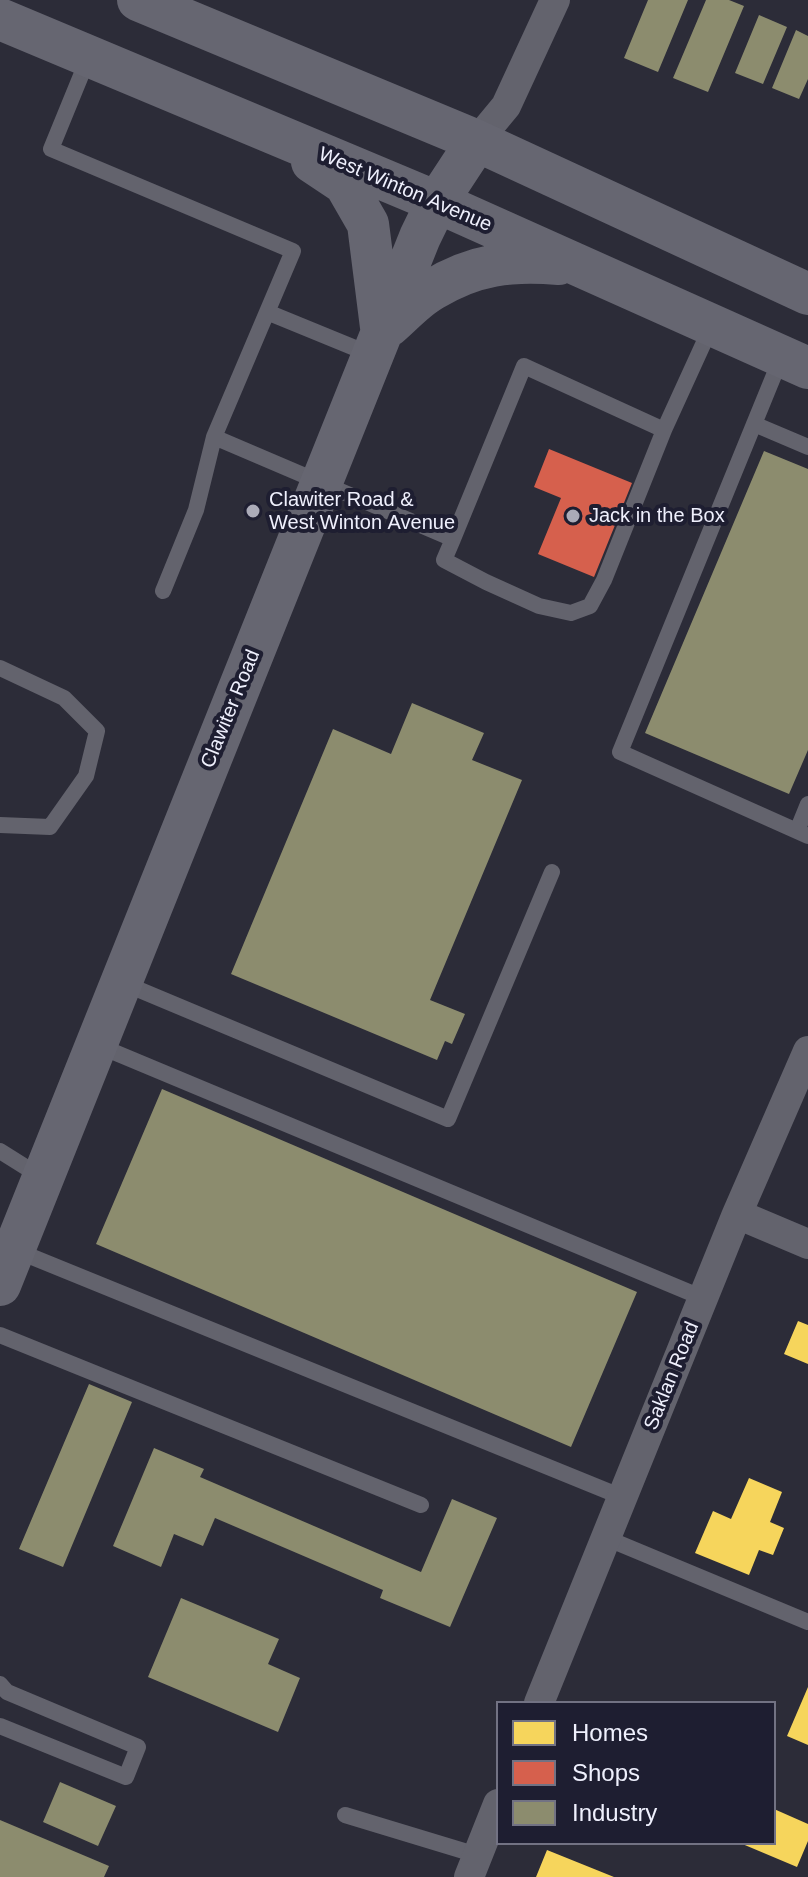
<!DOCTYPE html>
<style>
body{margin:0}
#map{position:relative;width:808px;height:1877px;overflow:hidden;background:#2c2c38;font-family:Helvetica,sans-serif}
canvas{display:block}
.legend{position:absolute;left:496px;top:1701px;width:280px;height:144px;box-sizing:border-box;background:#1e1e31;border:2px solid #727283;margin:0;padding:10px 14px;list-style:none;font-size:24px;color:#eff0fd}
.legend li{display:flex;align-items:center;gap:16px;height:40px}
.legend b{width:40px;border:2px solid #727283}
</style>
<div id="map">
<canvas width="808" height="1877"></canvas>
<ul class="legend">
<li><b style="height:22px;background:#f6d55c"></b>Homes</li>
<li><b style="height:22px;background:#d6604d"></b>Shops</li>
<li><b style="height:22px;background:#8c8c6e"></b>Industry</li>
</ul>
</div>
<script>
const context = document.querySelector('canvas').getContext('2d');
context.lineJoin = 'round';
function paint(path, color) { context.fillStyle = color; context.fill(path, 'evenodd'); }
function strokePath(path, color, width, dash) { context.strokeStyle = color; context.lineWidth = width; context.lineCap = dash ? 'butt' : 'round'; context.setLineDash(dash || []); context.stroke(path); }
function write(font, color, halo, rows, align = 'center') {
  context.font = font + ' Helvetica,sans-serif'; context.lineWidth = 8; context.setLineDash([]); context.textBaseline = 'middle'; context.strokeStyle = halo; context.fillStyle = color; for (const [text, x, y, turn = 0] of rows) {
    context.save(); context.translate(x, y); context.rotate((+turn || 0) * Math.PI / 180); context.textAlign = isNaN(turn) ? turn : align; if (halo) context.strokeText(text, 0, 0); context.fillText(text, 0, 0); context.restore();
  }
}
paint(new Path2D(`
 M798,1321L808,1325V1364L784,1354Z
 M749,1478L782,1492L770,1522L784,1528L773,1555L759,1550L749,1575L695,1553L713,1511L731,1519Z
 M808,1687V1745L787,1736Z
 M774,1809L808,1824V1841L797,1867L740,1843H774Z
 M547,1850L614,1877H536Z`), '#f6d55c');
paint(new Path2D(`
 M549,449L632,483L594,577L538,554L561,498L534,487Z`), '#d6604d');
paint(new Path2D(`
 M648,0H688L658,72L624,58Z
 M706,0H729L744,6L708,92L673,78Z
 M759,15L787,27L763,84L735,73Z
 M796,30L808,36V79L799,99L772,88Z
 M764,451L808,469V750L789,794L645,733Z
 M412,703L484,733L472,760L522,780L430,1000L465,1014L452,1044L445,1041L437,1060L231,974L333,729L391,754Z
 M162,1089L637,1292L571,1447L96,1244Z
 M89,1384L132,1402L63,1567L19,1549Z
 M154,1448L204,1469L200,1477L421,1572L452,1499L497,1518L450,1627L380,1598L383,1590L215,1518L203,1546L174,1534L161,1567L113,1546Z
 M181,1598L279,1639L268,1664L300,1678L278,1732L148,1677Z
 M60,1782L116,1806L98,1846L43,1822Z
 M0,1820L109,1866L104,1877H0Z`), '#8c8c6e');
strokePath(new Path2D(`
 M89,56L51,149L293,251L214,437L453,539L524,366L664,430L711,327
 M267,312L372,355
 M781,358L620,752L808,836
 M754,424L808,447
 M453,539L444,560L486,582L539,606L571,613L590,606L604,580L664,430
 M163,591L196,510L214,437
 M0,668L64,698L97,731L86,776L50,827L0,825
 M797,831L808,804
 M123,983L448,1119L552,872
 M97,1045L703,1298
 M0,1151L43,1178
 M15,1250L622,1497
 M0,1335L421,1505
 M606,1538L808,1622
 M0,1684L7,1692L138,1747L126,1777L0,1726
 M345,1815L477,1855`), '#63636d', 16);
strokePath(new Path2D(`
 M477,141L506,106L555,0
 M737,1214L808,1244
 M539,1703L737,1214L808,1051
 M469,1877L498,1804`), '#63636d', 30);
strokePath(new Path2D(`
 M138,0L477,141L808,294
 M0,19L437,202L808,368
 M312,162L345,184L368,224L381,327
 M389,326C402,315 416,299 432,290C474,264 511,260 559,264
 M0,1285L420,237L437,202L477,141`), '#666671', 42);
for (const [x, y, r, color] of [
 [253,511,8,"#ababb8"],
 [573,516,8,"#ababb8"]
]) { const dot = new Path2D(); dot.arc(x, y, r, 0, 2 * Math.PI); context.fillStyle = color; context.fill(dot); strokePath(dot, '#1e1e31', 3); }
write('20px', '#eff0fd', '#1e1e31', [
 ["West Winton Avenue",405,190,23],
 ["Clawiter Road",231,709,-68],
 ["Saklan Road",672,1376,-68]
]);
write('20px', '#eff0fd', '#1e1e31', [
 ["Clawiter Road &",269,500],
 ["West Winton Avenue",269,523],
 ["Jack in the Box",589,516]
], 'left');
</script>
